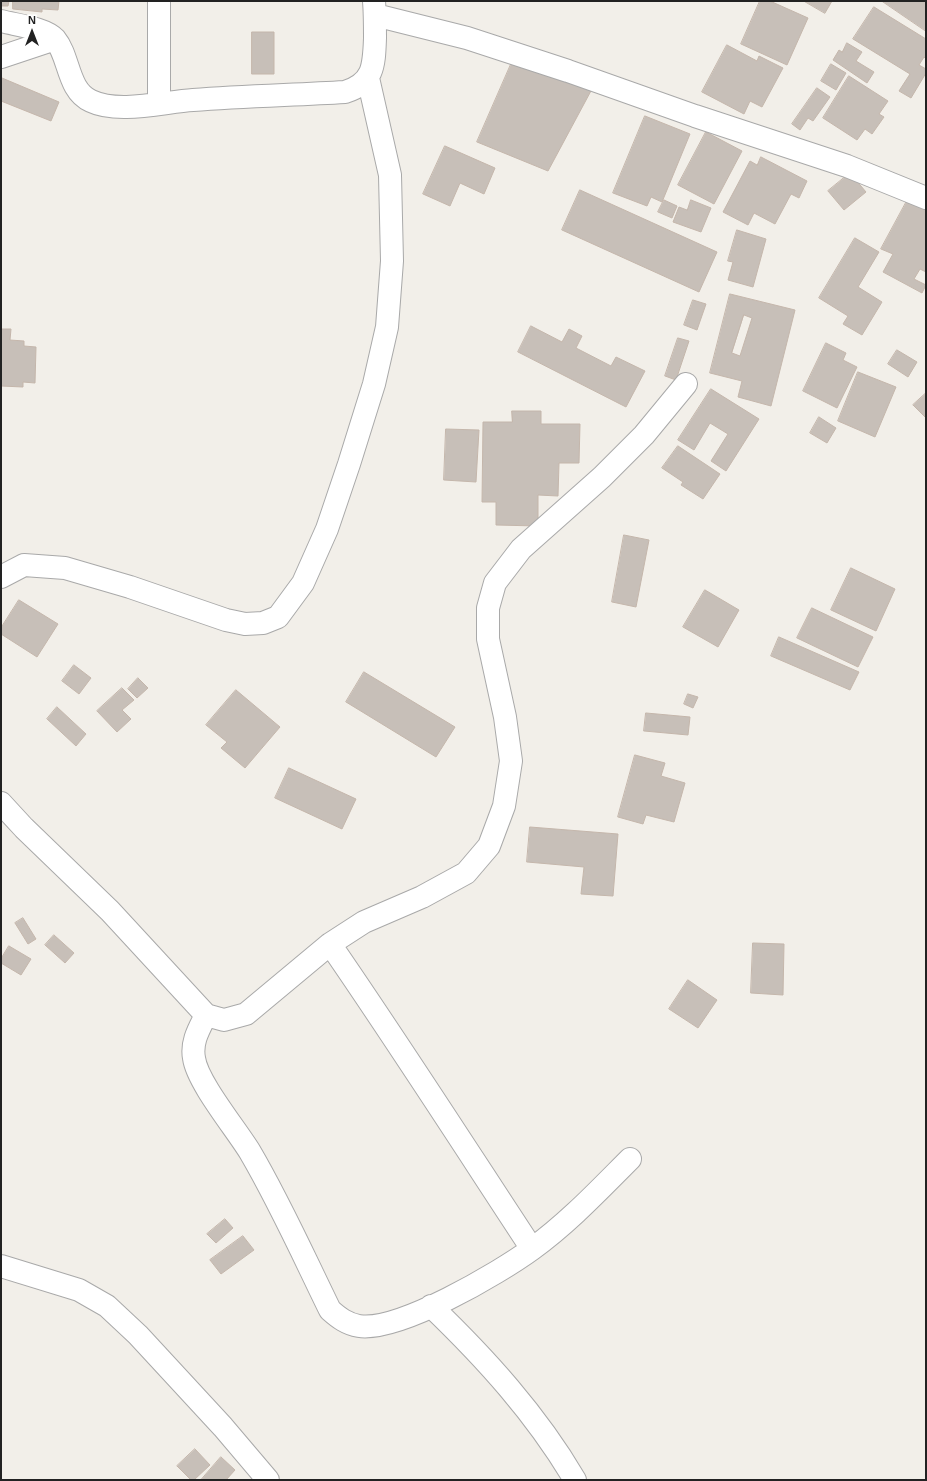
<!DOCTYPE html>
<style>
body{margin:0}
#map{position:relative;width:927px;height:1481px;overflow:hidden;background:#f2efe9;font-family:Helvetica,sans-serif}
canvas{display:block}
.frame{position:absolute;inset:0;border:2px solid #222;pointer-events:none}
.north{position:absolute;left:12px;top:12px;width:40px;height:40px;-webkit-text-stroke:3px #fff;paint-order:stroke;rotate:0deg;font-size:11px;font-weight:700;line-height:16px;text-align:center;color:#222}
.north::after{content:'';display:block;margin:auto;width:14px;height:18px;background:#222;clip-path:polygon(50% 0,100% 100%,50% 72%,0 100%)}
</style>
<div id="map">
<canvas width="927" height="1481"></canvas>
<div class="frame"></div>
<div class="north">N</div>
</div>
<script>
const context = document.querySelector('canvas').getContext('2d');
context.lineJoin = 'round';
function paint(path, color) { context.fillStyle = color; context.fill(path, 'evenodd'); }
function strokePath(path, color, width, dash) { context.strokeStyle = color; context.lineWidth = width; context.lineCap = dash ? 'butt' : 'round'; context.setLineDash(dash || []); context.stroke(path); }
const building = new Path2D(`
 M1,1H9L8,6H1Z
 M13,1H59L58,10L42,9V12L13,9Z
 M760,1H770L808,18L787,65L741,44Z
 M804,1H832L825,13Z
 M882,1H926V31Z
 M874,7L926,39V59L924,57L919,65L926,69V73L911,98L899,91L910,74L853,39Z
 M252,32H274V74H252Z
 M847,43L862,52L856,61L874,72L867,83L833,60L839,50L842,52Z
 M727,45L757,61L759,56L783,68L762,107L750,101L744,114L702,92Z
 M512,62L592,89L548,171L477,142Z
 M831,64L846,73L836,90L821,81Z
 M849,76L888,101L879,114L884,117L872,134L865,129L857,140L823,118Z
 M2,78L59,102L51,121L1,101Z
 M817,88L830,97L813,121L808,118L800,130L792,124Z
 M645,116L690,134L662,202L651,197L647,206L613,193Z
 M706,132L742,151L714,204L678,185Z
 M445,146L495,168L484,194L460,183L450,206L423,194Z
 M761,157L807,181L799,198L791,194L775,224L754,213L748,225L723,212L750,161L757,165Z
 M850,173L866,192L844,210L828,191Z
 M580,190L717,252L699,292L562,230Z
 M908,199L926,208V272L920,269L914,279L926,285L922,293L883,272L893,254L881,249Z
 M664,200L677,206L672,218L658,212Z
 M691,200L711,208L701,232L673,222L679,207L687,210Z
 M737,230L766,239L753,287L728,280L733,262L728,261Z
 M855,238L879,252L858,287L882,302L862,335L843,324L848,316L819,298Z
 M730,294L795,310L771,406L738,397L742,381L710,373ZM744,315L752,318L740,356L732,353Z
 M693,300L706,304L697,330L684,325Z
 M531,326L562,342L569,329L582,336L576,348L611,366L616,357L645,371L626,407L518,352Z
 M1,329H11L10,340L24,341V346L36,347L35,383L23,382V387L1,386Z
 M678,338L689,341L676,380L665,376Z
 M826,343L846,353L843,360L857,367L837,408L803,391Z
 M897,350L917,362L908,377L888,364Z
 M858,372L896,387L875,437L838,421Z
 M711,389L759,419L726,471L711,461L728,434L710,423L694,450L678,440Z
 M926,393V418L913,405Z
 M512,411H541V424H580L579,463H559L558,496L538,495V526L496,525V502H482L483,422H512Z
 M819,417L836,428L827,443L810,433Z
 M446,429L479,430L476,482L444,480Z
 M678,446L720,474L703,499L681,485L683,482L662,468Z
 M624,535L649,540L636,607L612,602Z
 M851,568L895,589L876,631L831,610Z
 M705,590L739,610L718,647L683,627Z
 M19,600L58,624L37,657L1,634V628Z
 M812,608L873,637L858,667L797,638Z
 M779,637L859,672L850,690L771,656Z
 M74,665L91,678L79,694L62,681Z
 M364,672L455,727L436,757L346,702Z
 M138,678L148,688L137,698L128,689Z
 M122,688L134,700L122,710L131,719L117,732L97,711Z
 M236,690L280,727L245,768L221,748L227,742L206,725Z
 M688,694L698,697L693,708L684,704Z
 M57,707L86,734L76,746L47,719Z
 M646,713L690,717L688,735L644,731Z
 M635,755L665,763L661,776L685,783L674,822L646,815L643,824L618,817Z
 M289,768L356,799L342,829L275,798Z
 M530,827L618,834L613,896L581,894L584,867L527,862Z
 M23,918L36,939L28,944L15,923Z
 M54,935L74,953L65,963L45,945Z
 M753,943L784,944L783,995L751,993Z
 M9,946L31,959L21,975L1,963V959Z
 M688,980L717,1000L698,1028L669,1009Z
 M225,1219L233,1228L216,1243L207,1234Z
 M243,1236L254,1250L221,1274L210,1260Z
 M195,1449L210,1465L194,1480H191L177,1466Z
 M221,1457L235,1470L226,1480H201Z`);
paint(building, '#c7bfb8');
strokePath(building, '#c4b6ab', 1);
const minor = new Path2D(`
 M375,15L467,38L568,71L695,116L847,166L926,198
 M1,21C16,25 45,28 55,39C70,57 67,90 91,101C118,114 163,102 193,100C244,96 295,95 345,92C374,83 374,65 375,38C375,26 375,13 374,1
 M1,57L55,39
 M159,104V1
 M1,577L24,565L65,568L130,587L226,620L245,624L263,623L278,617L303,583L327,529L349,464L374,384L387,327L392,261L390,175L368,78
 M1,803L24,828L110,911L206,1015L224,1020L246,1014L330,944L364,922L422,897L466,873L489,846L504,806L511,761L505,717L488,639V608L495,583L521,549L602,477L644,435L686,384
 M330,944C399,1044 465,1147 532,1249
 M206,1015C199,1029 191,1042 194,1058C197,1082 236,1129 250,1152C280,1203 304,1257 330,1310C339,1318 347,1324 359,1326C399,1332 499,1273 532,1249C568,1223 599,1190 630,1159
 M1,1266L79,1290L107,1306L138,1335L223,1427L268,1480
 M431,1306C486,1359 536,1414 575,1480`);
strokePath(minor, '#a9a9a9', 24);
strokePath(minor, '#fff', 22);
</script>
